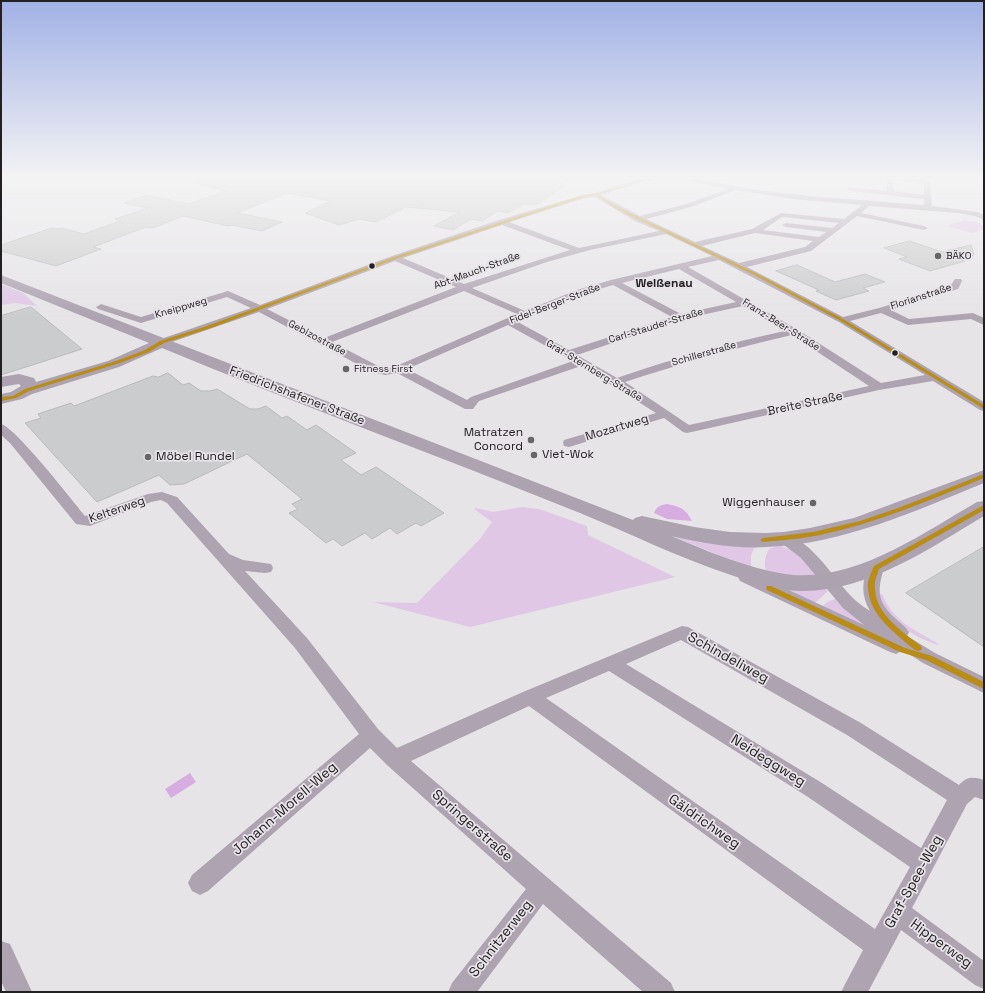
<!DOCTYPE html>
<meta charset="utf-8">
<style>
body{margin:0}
#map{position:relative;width:985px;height:993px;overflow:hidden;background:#e6e4e7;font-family:"Space Grotesk",sans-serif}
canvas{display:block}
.frame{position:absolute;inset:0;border:2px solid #222022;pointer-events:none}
</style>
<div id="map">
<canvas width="985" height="993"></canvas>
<div class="frame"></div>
</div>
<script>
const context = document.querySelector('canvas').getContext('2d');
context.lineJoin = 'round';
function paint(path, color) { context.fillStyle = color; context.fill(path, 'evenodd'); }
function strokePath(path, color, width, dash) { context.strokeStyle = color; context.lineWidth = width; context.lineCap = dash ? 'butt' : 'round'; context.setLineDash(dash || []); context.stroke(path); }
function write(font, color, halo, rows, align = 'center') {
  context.font = font + ' "Space Grotesk",sans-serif'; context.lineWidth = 3.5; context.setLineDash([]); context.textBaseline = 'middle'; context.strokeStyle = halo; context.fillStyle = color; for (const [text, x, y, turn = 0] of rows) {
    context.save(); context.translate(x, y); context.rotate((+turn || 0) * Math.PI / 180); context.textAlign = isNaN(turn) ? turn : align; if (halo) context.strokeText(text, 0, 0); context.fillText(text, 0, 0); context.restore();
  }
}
paint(new Path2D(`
 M964,220L980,223L984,227V229L972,233L947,226Z
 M1,284L23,293L37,306L15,303L1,305Z
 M522,507L539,509L587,526L588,535L675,577L470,627L373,602L417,603L479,540L492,522L474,509L476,508L493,512Z
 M666,534L755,545L751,556V568Z
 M779,545C798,553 807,558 816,577L783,576L767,572C763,565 765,556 769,549Z
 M783,587L825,588L828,591L814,604Z
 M876,593L882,594C893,621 913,629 937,643L938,645C908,634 890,623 876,593Z
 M835,599H841L878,634L822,607L827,602Z`), '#e0c7e6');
paint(new Path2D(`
 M667,504C681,507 685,508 692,521L667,519L654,513C656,507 660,505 667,504Z
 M190,773L196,782L171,798L165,789Z`), '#d7ade1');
const building = new Path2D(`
 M196,179H570L560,185L565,186L535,205L524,204L508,213L498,211L482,221L471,219L453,230L434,226L460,212L406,207L376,222L359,219L339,225L305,213L331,201L287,193L237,213L282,222L262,231L232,225L228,226L183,216L153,228L146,227L93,247L101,249L56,266L1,251V245L52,228L58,229L62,228L84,234L120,221L115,219L148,208L124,203L146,195L188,204L226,191L195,183Z
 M910,241L942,252L971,245L974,255L959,259L965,261L930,271L899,259L907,257L884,248Z
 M797,265L835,282L865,274L885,282L863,288L869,291L836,300L816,291L819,290L776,271Z
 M31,307L82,349L1,375V316Z
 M168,373L183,385L189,383L201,391H210L217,389L250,409H258L266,406L282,418L287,416L307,430L316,425L356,453L341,460L361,475L376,467L444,513L421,526L416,523L397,534L390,528L372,539L365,533L342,546L333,539L326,543L289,513L298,509L292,504L302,499L247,454L184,484L170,485L159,475L97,502L25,423L41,418L38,414L71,403L74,406L153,376L158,377Z
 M984,547V647L906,593Z`);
paint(building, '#cbcccd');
strokePath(building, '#b9b9ba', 1);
paint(new Path2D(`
 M641,179H651L601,195L640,216L686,204L728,189L690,181L687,179H698L758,190L809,196L924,205V199L850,191L847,189L850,187L887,191L886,179H892L894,191L924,195V183L904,181L901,179H924L930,181L932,206L977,212L984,215V220L975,216L958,213L869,206L861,213L924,226L928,228L924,230L857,216L811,251L747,267L843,317L879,308L947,287L951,285L955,279H961L962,281L958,289L891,310L909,319L973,313L984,318V325L971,319L908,325L881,313L850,321L984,402V411L980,410L933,381L879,390L687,433L683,432L664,418L569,447L564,446L563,443L564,440L656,413L581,366L479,401L473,409H465L397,373L385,375L372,372L259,312L166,344H158L157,342L158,340L251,308L227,297L141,323L98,309L96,307L101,304L141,317L228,291L260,305L392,256L499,220L579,196L595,193L615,186ZM736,190L792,199L862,205L844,219L781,213L752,229L695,242L646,219L691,207ZM595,197L635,221L659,231L579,248L509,222L582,199ZM782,217L839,223L832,228L786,223L782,225L786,227L826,232L819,237L763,230ZM502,225L570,250L464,284L403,258ZM755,233L813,241L805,247L739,263L702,246ZM666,234L712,256L611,280L577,290L525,311L472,288L547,262L590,250ZM719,260L839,322L925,375L881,383L798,330L688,267ZM395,261L456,287L324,338L267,309ZM679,269L736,302L681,314L622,283ZM613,285L672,317L569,350L516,321L583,294ZM464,291L517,314L394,367L385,369L380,367L332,342ZM743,306L785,331C728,343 672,359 617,378L577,355L683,319ZM508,325L573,361L471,397L467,400L407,369ZM792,335L869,386L689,425L625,382C680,364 735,348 792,335Z
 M1,424C16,428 72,500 85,516L148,494L162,492L177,497L229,554L243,560L271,564L273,568L271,572L265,573L245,571L307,638L378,729L397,748L523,692L682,626L688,627L861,723L959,785C968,776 973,777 984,780V800L975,797L967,804L912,908L984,961V989L975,985L901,930L868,992H841L863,950L529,706L411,761L671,983L675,992H643L543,904L477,992H448L452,983L526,889L387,765L370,748L208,891L200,895L192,891L188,883L192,875L359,734L295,648L167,503L161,500L151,502L95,524L90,526L76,524L10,443L1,435ZM681,640L847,735L947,800L921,848L822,783L626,664ZM609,671L808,797L910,867L875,929L546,698Z
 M785,534C814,542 834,580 855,600C860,604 865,608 870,611C861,596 861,580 870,564L876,563L882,564L884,568C877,591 877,602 896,619C900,623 905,626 909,632L907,636L935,653L984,677V693L923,663L903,650L896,654L890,652L740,581L738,577L740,573L746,571L752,573L864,625L843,608L801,558L780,542L778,539L780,536Z
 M1,941L10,944L32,992H6L1,981Z`), '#aea3b0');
paint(new Path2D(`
 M1,275L633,520L635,518L642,516L694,527L730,532L766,533L784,532L810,528L854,518L984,470V483C915,511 843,544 767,547C735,549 702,543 671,536C707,551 754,571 793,575C858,580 923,533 977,502L984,501V516C930,548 867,592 801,591C776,591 752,582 728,574C677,557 629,533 580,513C441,457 300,405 162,348L119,367L32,394L22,399L1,404V394L11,392L21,386L19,384L1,387V377L19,374L34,378L36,382L108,361L149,343L1,283Z`), '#aca2b0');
paint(new Path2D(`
 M646,179H649L598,195L620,208L756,273L843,319L984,405V409L841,321L754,275L618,210L595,195L582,198L396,259L211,328L164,343L149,352L120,363L29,391L16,398L1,401V397L13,396L25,389L116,361L145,350L160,341L207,326L394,257L580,196L605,191Z
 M984,474V478C930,500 877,523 820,535C802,539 782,540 763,542L760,540L763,538L813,532L860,521L901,507Z
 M984,505V510L879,569C877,575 874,582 875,588C875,614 903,632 921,646L922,648L921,650L918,651L915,650C896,634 870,616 868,589C867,582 870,575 873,568L874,566Z
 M767,586H771L905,648L932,656L984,682V689L926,660L900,652L767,590L766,588Z`), '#b88c17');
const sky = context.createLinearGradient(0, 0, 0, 318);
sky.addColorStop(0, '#a1b1e5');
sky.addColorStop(0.56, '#f4f3f4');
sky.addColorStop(1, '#f4f3f400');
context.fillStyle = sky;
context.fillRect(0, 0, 985, 318);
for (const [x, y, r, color] of [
 [938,256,4,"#676567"],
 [372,266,3.5,"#222022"],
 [895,353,3.5,"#222022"],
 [346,369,4,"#676567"],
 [531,440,4,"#676567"],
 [534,455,4,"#676567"],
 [148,457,4,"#676567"],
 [813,503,4,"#676567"]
]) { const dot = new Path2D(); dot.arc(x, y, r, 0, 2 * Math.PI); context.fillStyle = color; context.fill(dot); strokePath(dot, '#e7e3e8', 1.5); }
write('10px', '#222022', '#e7e3e8', [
 ["BÄKO",946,256],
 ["Fitness First",354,369]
], 'left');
write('10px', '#222022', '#e7e3e8', [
 ["Abt-Mauch-Straße",477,271,-20],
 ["Florianstraße",921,297,-18],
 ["Fidel-Berger-Straße",555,304,-21],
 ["Kneippweg",181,308,-16],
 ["Franz-Beer-Straße",781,325,32],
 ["Carl-Stauder-Straße",656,326,-17],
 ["Gebizostraße",317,338,28],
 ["Schillerstraße",704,354,-16],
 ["Graf-Sternberg-Straße",594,371,31]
]);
write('bold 12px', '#222022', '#e7e3e8', [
 ["Weißenau",664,284]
]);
write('12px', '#222022', '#e7e3e8', [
 ["Friedrichshafener Straße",297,396,21],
 ["Breite Straße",805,404,-12],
 ["Mozartweg",617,428,-17],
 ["Kelterweg",117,510,-19]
]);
write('12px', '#222022', '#e7e3e8', [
 ["Matratzen",523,433],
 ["Concord",523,447],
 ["Viet-Wok",542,455,"left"],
 ["Möbel Rundel",156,457,"left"],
 ["Wiggenhauser",805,503]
], 'right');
write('14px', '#222022', '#e7e3e8', [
 ["Schindeliweg",728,658,29],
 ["Neideggweg",768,761,32],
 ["Johann-Morell-Weg",285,809,-41],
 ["Gäldrichweg",704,822,35],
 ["Springerstraße",472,826,41],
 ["Graf-Spee-Weg",914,882,-61],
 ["Schnitzerweg",501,939,-52],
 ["Hipperweg",941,944,36]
]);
</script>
